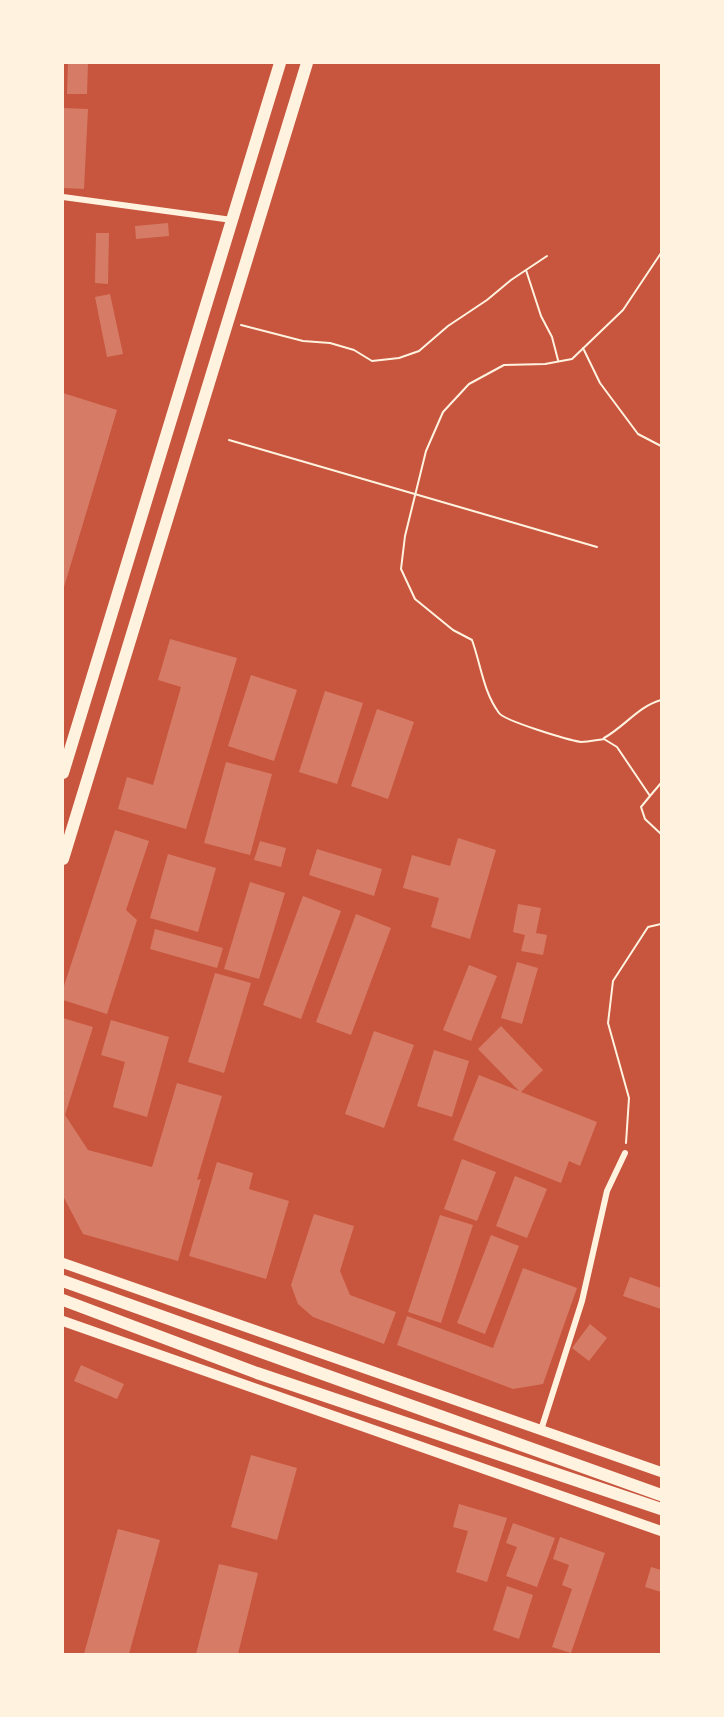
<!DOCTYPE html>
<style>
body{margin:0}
#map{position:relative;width:724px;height:1717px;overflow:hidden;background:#c8553d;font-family:Signika,sans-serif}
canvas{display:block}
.frame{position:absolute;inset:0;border:64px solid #fff3e0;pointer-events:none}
</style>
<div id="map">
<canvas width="724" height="1717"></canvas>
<div class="frame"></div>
</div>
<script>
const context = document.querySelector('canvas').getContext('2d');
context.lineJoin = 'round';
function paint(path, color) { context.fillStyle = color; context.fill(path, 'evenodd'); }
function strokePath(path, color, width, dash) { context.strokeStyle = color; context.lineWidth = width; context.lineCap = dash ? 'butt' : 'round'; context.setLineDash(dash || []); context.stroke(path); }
paint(new Path2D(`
 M68,63H88L87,94H67Z
 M63,108L88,109L84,189L63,188Z
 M168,223L169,236L136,239L135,226Z
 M96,233H109L108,284L95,283Z
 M110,294L123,354L107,357L95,297Z
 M63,393L117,410L64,587H63Z
 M170,639L237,658L186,829L118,809L127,777L153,785L181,687L158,680Z
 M251,675L297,690L274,761L228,746Z
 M325,691L363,703L337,784L299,772Z
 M377,709L414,722L388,799L351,786Z
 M226,762L272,774L250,855L204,843Z
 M115,830L149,841L126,910L137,920L107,1014L63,1000V989Z
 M458,838L496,850L470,939L431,927L439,898L403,888L412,855L450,866Z
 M260,841L286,848L281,867L254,860Z
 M317,849L382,869L374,896L309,875Z
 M168,854L216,868L198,932L150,918Z
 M250,882L285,893L259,979L224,969Z
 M303,896L341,911L301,1019L263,1005Z
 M518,904L541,908L536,933L547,935L543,955L521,951L525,935L513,932Z
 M356,914L391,928L351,1035L316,1022Z
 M155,929L223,948L217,968L150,949Z
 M517,962L538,968L522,1024L501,1018Z
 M469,965L497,976L471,1041L443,1030Z
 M215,973L251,983L224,1073L188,1062Z
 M63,1018L93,1027L65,1115L69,1121L63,1120Z
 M111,1020L169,1037L147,1117L113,1107L125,1062L101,1055Z
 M501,1026L543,1070L521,1092L597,1122L580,1166L569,1161L561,1183L453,1140L479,1075L519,1091L478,1049Z
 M374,1031L414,1045L384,1128L345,1114Z
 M434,1050L469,1061L452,1117L417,1106Z
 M177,1083L222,1096L197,1180L201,1179L178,1261L83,1234L63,1196V1120L69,1121L88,1150L152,1167Z
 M462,1159L496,1172L477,1221L444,1209Z
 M217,1162L253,1173L249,1189L289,1201L266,1279L189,1256Z
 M515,1176L547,1189L527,1238L496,1226Z
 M314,1214L354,1226L340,1271L350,1295L396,1312L384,1344L313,1317L298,1304L291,1285Z
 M440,1215L473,1225L441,1323L408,1312Z
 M491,1235L519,1246L485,1334L457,1323Z
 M523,1268L577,1288L543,1384L513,1389L397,1345L407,1316L493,1348Z
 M630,1277L661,1288V1309L623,1296Z
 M590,1324L607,1338L589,1361L572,1348Z
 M81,1365L124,1384L117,1399L74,1381Z
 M251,1455L297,1468L277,1540L231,1527Z
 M459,1504L507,1518L487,1582L456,1572L468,1531L453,1527Z
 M513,1523L555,1538L537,1587L506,1576L517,1547L506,1543Z
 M118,1529L160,1540L129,1654H84Z
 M560,1537L605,1553L571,1653L552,1647L572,1589L562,1585L569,1565L553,1559Z
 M219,1564L258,1573L238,1654H196Z
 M651,1567L661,1570V1592L645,1587Z
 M507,1586L533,1595L519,1639L493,1630Z`), '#d67c66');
strokePath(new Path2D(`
 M661,253L623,310L572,359L545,364L504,365L469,384L443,412L426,451L405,536L401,569L415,599L453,630L472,640C481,665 483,691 499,713C505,721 568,740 581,742C588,742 597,740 604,739L617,747L650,796L641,807L645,819L661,834
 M526,270L541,316L552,337L558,360
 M241,325L303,341L330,343L354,350L372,361L399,358L419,351L448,326L487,300L511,280L547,256
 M583,348L600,383L638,434L661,446
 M229,440L597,547
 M604,738C624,727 639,706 661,700
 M650,796L661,783
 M626,1143L629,1098L608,1023L613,981L648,927L661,924`), '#fff3e0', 2);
strokePath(new Path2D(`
 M63,197L232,220
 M541,1430L582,1301L607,1191L625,1153`), '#fff3e0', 6);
strokePath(new Path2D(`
 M63,1263L661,1472
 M63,1321L661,1531`), '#fff3e0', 10);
strokePath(new Path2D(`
 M63,773L280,63
 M63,859L307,63
 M63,1281L661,1495
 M63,1300L257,1373L661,1509`), '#fff3e0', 12);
</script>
